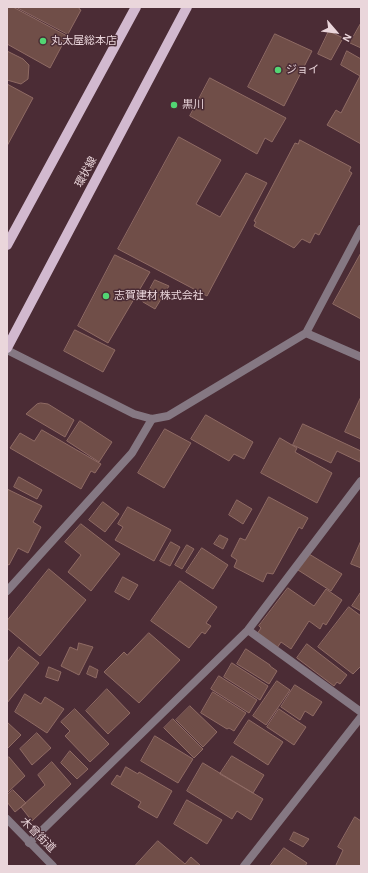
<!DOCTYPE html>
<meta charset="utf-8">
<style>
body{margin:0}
#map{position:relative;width:368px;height:873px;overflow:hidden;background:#4b2c35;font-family:"Alegreya Sans",sans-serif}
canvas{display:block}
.frame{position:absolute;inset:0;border:8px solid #ead6db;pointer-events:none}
.north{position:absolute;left:316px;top:12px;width:40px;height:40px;-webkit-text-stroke:3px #4b2c35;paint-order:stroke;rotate:118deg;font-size:11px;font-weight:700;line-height:16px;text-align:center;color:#ead6db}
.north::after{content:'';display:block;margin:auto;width:14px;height:18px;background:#ead6db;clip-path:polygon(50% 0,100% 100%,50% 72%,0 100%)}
</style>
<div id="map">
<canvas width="368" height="873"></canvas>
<div class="frame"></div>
<div class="north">N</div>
</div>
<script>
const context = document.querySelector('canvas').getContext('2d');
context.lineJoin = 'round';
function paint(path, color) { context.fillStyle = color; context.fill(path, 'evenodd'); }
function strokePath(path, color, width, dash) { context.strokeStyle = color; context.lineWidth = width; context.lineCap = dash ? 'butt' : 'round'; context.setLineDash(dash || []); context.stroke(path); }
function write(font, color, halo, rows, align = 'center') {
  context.font = font + ' "Alegreya Sans","Noto Sans JP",sans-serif'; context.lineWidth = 3; context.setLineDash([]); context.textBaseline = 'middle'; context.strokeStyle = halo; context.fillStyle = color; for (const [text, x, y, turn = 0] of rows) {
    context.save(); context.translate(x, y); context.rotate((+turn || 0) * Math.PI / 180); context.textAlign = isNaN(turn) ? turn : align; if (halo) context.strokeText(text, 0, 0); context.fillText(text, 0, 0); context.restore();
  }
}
const building = new Path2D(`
 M7,7H13L67,36L50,68L7,44Z
 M16,7H80L79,9L81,10L68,34Z
 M361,23V48L350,43Z
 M329,31L343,38L331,60L318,54Z
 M275,34L312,51L284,106L248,87Z
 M7,51L23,59L29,65L28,79L21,84L7,80Z
 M347,51L361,59V144L327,125L336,110L341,113L360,76L341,65Z
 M210,78L286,118L272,142L265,138L257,154L190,116Z
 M7,84L33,98L7,146Z
 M179,137L221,160L196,204L220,217L246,173L267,183L207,296L118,249Z
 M300,140L351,167L349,171L352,173L319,235L315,233L310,243L302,239L294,248L254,226L256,222L254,221L295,143L298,144Z
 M361,253V319L333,304Z
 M115,255L150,272L108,343L78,326Z
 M155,280L169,286L155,309L143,302Z
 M75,330L115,350L103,372L64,351Z
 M361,397V439L345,432Z
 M41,403L48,404L74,420L65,437L26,414L37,404Z
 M206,415L253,442L244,459L234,454L229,461L191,439Z
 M80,421L112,442L99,462L67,441Z
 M303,424L361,451L360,462L337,451L331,463L293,445Z
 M165,429L191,443L164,488L138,473Z
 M42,430L101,464L95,473L91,471L81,489L10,448L20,433L34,441Z
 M280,438L297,448L295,452L332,473L317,503L261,473Z
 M19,477L42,490L37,499L14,487Z
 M7,489L42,506L33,522L41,527L28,553L18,548L9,565L7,564Z
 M269,497L308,518L302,529L299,527L273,574L267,573L263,582L234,567L237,560L231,556L240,538L245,540Z
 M237,500L252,509L243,524L229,515Z
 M103,502L119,514L105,532L89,520Z
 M128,507L171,530L154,561L115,540L123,527L118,524Z
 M81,524L120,554L91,591L68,572L81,555L65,542Z
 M220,535L228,539L223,549L214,544Z
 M361,541V568L351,564Z
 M171,542L180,547L170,566L160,561Z
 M187,545L194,549L182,569L175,565Z
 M202,548L228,565L213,589L186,572Z
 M309,554L342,574L331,591L298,570Z
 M49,569L86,600L40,656L7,628V621Z
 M123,577L138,585L129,600L115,592Z
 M180,581L217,607L206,623L211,626L205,634L202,632L189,648L151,621Z
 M288,588L314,606L326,589L342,600L326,625L323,623L320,629L309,621L291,649L281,642L277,648L257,634L261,628L259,626Z
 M361,592V611L352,606Z
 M349,607L361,616V666L353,674L318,647Z
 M149,633L180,660L139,703L104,672L124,652L127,655Z
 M79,643L93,647L79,675L61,666L70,647L77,650Z
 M307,644L347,675L340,684L337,682L334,686L297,658Z
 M19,647L39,663L7,703V663Z
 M246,649L270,665V666L277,671L269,684L237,664Z
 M232,663L268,686L260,700L224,677Z
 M90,666L98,670L96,678L87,674Z
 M49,667L61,672L58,681L46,677Z
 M219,676L257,700L249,713L211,689Z
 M277,681L290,690L266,725L253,716Z
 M295,685L322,702L313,716L305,711L300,720L281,707Z
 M107,689L130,713L108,734L86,711Z
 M213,692L246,713L234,731L229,728L227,729L201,713Z
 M25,694L41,704L45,697L64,709L47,733L15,712Z
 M190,706L217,732L203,747L176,720Z
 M75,709L109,744L90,762L65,736L70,731L61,722Z
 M279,709L306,727L294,745L267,727Z
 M173,719L203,749L194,758L164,728Z
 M249,720L283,742L268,765L234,743Z
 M7,722L21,735L7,749Z
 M37,733L51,748L32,765L20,749Z
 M155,736L193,759L178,783L141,761Z
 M70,751L88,769L77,779L61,763Z
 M232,756L264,775L253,793L220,774Z
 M9,757L25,776L7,793V759Z
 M52,762L71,784L32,821L21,807L45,785L38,775Z
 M203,763L263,799L251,820L237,811L232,819L187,791Z
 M126,767L138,774L139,772L172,791L157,818L138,807L141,802L111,784L117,775L120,777Z
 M13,790L26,803L15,812L7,802V795Z
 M187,800L222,820L207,844L174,824Z
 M355,817L361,821V866H338L336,865L343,850L338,847Z
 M294,832L309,839L303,847L290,840Z
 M158,841L185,864L191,857L201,866H135Z
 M284,848L307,863L305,866H270Z`);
paint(building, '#704e48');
strokePath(building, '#8f6b64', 1);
strokePath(new Path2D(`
 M7,591L132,453L152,419
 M248,630L361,712
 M29,843L248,630L361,481`), '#857883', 8);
strokePath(new Path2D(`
 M306,333L361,357
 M7,350L134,414L152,419L168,416L306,333L361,229
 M7,819L53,866
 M244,866L361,717`), '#857883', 8);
strokePath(new Path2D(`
 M7,245L136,7
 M7,348L187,7`), '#d2b9cf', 10);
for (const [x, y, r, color] of [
 [43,41,4,"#52d673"],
 [278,70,4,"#52d673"],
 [174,105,4,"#52d673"],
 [106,296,4,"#52d673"]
]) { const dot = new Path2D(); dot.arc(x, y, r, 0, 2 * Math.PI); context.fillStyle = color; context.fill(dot); strokePath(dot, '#4b2c35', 1.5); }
write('11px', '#ead6db', '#4b2c35', [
 ["丸太屋総本店",51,41],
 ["ジョイ",286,70],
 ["黒川",182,105],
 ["志賀建材 株式会社",114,296]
], 'left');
write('11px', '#ead6db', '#4b2c35', [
 ["環状線",86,172,-62],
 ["木曾街道",38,835,45]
]);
</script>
